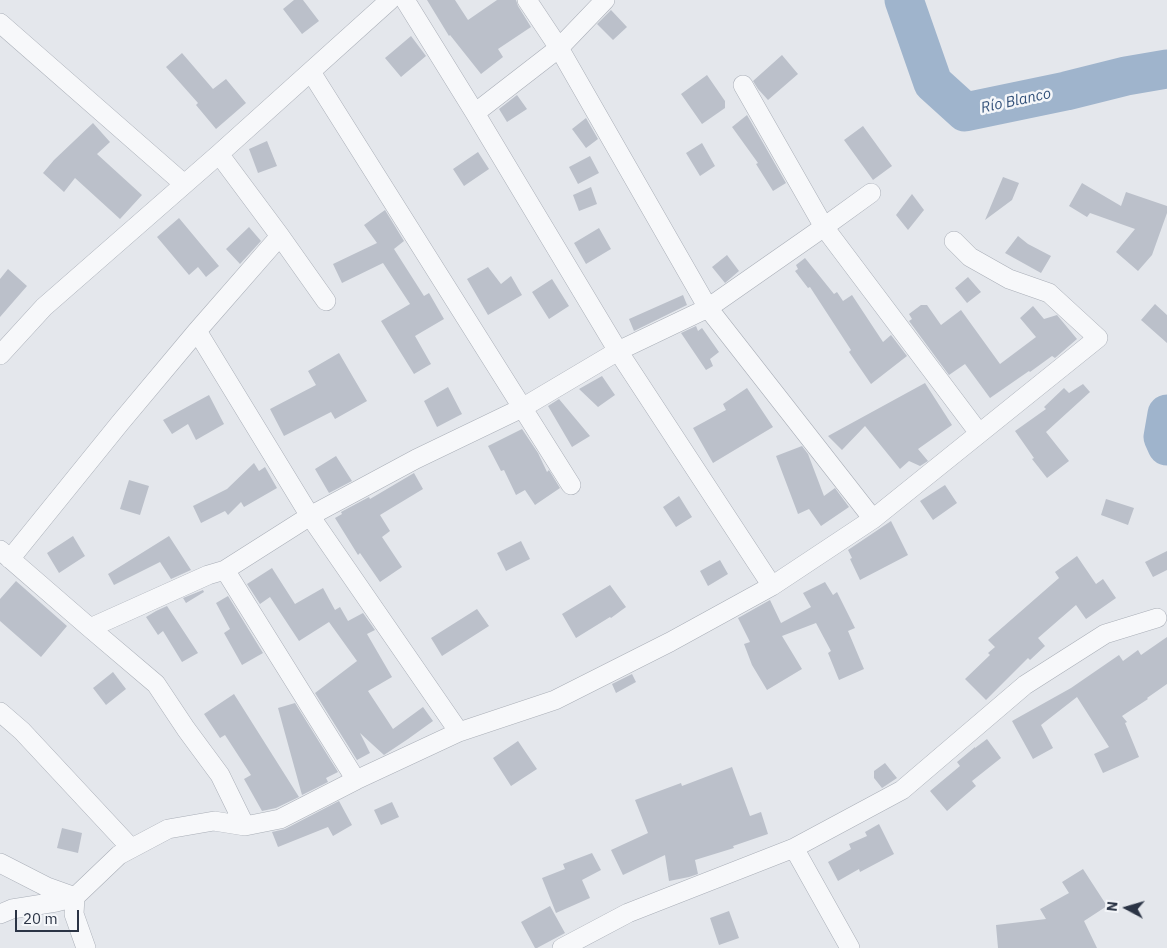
<!DOCTYPE html>
<meta charset="utf-8">
<style>
body{margin:0}
#map{position:relative;width:1167px;height:948px;overflow:hidden;background:#e4e7ec;font-family:"IBM Plex Sans",sans-serif}
canvas{display:block}
.north{position:absolute;left:1102px;top:883px;width:50px;height:50px;-webkit-text-stroke:4px #f4f6f9;paint-order:stroke;rotate:276deg;font-size:14px;font-weight:700;line-height:20px;text-align:center;color:#2b3445}
.north::after{content:'';display:block;margin:auto;width:18px;height:22px;background:#2b3445;clip-path:polygon(50% 0,100% 100%,50% 72%,0 100%)}
.scale{position:absolute;left:15px;top:910px;width:64px;height:22px;box-sizing:border-box;border:2px solid #2b3445;border-top:0;padding-left:6px;font-size:15px;line-height:18px;white-space:nowrap;color:#2b3445;-webkit-text-stroke:4px #f4f6f9;paint-order:stroke}
</style>
<div id="map">
<canvas width="1167" height="948"></canvas>
<div class="north">N</div>
<div class="scale">20 m</div>
</div>
<script>
const context = document.querySelector('canvas').getContext('2d');
context.lineJoin = 'round';
function strokePath(path, color, width, dash) { context.strokeStyle = color; context.lineWidth = width; context.lineCap = dash ? 'butt' : 'round'; context.setLineDash(dash || []); context.stroke(path); }
function paint(path, color) { context.fillStyle = color; context.fill(path, 'evenodd'); }
function write(font, color, halo, rows, align = 'center') {
  context.font = font + ' "IBM Plex Sans",sans-serif'; context.lineWidth = 5; context.setLineDash([]); context.textBaseline = 'middle'; context.strokeStyle = halo; context.fillStyle = color; for (const [text, x, y, turn = 0] of rows) {
    context.save(); context.translate(x, y); context.rotate((+turn || 0) * Math.PI / 180); context.textAlign = isNaN(turn) ? turn : align; if (halo) context.strokeText(text, 0, 0); context.fillText(text, 0, 0); context.restore();
  }
}
strokePath(new Path2D(`
 M904,0L933,83L965,112L1066,91L1126,76L1167,69
 M1167,414L1163,437L1167,446`), '#9fb4cc', 39);
paint(new Path2D(`
 M294,0H303L319,21L302,34L283,9Z
 M427,0H455L468,20L497,0H516L518,6L531,27L498,49L503,57L481,74L450,35L449,36Z
 M611,10L627,27L613,40L597,24Z
 M411,36L426,56L401,77L385,58Z
 M182,53L213,89L226,79L246,103L216,129L196,105L198,103L166,67Z
 M782,55L798,74L768,100L758,89L753,81Z
 M707,75L725,101V108L702,124L681,94Z
 M517,95L527,109L507,122L499,109Z
 M747,115L786,183L773,191L756,164L758,163L732,127Z
 M586,118L598,139L586,148L572,129Z
 M93,123L110,142L97,154L142,195L120,219L75,178L64,192L43,173L54,160Z
 M863,126L892,166L873,180L844,140Z
 M267,141L277,166L258,173L249,149Z
 M702,143L715,166L700,176L686,153Z
 M478,152L489,169L464,186L453,169Z
 M590,156L599,173L578,184L569,167Z
 M1003,177L1019,183L1012,200L985,220Z
 M1082,183L1121,206L1126,192L1167,206V213L1152,255L1138,271L1116,252L1135,229L1090,213L1087,217L1069,206Z
 M591,187L597,204L579,211L573,195Z
 M912,194L924,210L908,230L896,215Z
 M385,210L404,241L394,249L424,296L429,293L444,319L415,336L431,364L414,374L381,321L410,304L383,263L342,283L333,264L377,243L364,225Z
 M179,218L219,266L206,277L198,267L189,275L157,237Z
 M249,227L261,241L240,264L226,249Z
 M599,228L611,249L586,264L574,243Z
 M1018,236L1028,244L1051,256L1041,273L1005,253Z
 M727,255L739,271L725,283L712,267Z
 M805,258L834,294L837,292L843,301L852,295L883,342L891,335L907,356L871,384L849,352L851,350L810,287L808,288L795,271L798,269L796,265Z
 M488,267L501,284L511,276L522,295L488,315L467,279Z
 M8,269L27,286L0,317V279Z
 M968,277L981,292L967,303L955,288Z
 M552,279L569,306L549,319L532,292Z
 M683,295L687,305L634,331L629,319Z
 M1155,304L1167,315V343L1141,320Z
 M921,305H927L941,325L961,310L1000,364L1036,337L1020,318L1033,306L1044,319L1057,315L1077,339L1055,358L1052,356L1030,372L1029,371L990,398L965,364L949,375L909,321L912,319L909,314Z
 M696,326L698,331L702,328L719,352L710,359L713,366L706,370L681,333Z
 M339,353L367,401L335,419L331,412L284,436L270,409L316,385L308,371Z
 M602,376L615,395L598,407L579,389Z
 M925,383L952,425L918,449L928,461L920,466L909,461L900,469L865,426L842,450L828,436Z
 M1083,384L1090,392L1046,432L1069,461L1047,478L1032,459L1034,458L1015,431L1046,409L1044,407L1064,388L1069,393Z
 M448,387L462,414L437,427L424,401Z
 M747,388L773,427L713,463L693,428L726,410L723,404Z
 M209,395L224,424L196,440L188,424L172,434L163,420Z
 M559,399L590,436L572,447L548,406Z
 M522,429L538,453L547,472L549,470L560,488L535,505L525,490L516,495L504,470L501,471L488,446Z
 M802,446L808,454L824,496L835,488L849,507L821,526L809,509L798,514L776,456Z
 M336,456L352,481L329,493L315,469Z
 M254,463L259,471L265,467L277,488L244,507L241,502L228,515L225,511L201,523L193,506L227,489Z
 M414,473L423,489L380,515L390,531L382,537L402,567L380,582L360,553L358,555L335,518L342,514L341,512L369,497L370,499Z
 M129,480L149,486L140,515L120,509Z
 M945,485L957,503L933,520L920,501Z
 M679,496L692,517L676,527L663,507Z
 M1106,499L1134,508L1128,525L1101,515Z
 M891,521L908,555L860,580L850,559L852,558L848,550Z
 M73,536L85,556L59,573L47,553Z
 M169,536L191,570L171,579L160,562L114,585L108,574Z
 M521,541L530,559L506,571L497,553Z
 M1167,551V570L1153,577L1145,562Z
 M1077,556L1096,584L1103,579L1116,598L1086,619L1076,605L1038,638L1045,646L1030,660L1028,658L986,700L965,679L990,655L988,653L995,647L988,640L1059,578L1055,572Z
 M720,560L728,574L708,586L700,571Z
 M272,568L295,604L323,588L335,610L340,607L348,621L363,613L375,630L367,634L392,677L368,691L393,729L423,707L433,721L408,739L384,755L360,733L370,753L357,760L315,693L357,661L329,622L299,641L270,597L260,604L247,584Z
 M16,581L67,626L41,657L0,621V599Z
 M825,582L833,595L837,592L855,628L848,631L864,669L839,680L828,653L831,651L816,623L782,636L802,669L767,690L752,665L744,644L750,642L738,618L770,600L781,623L811,607L803,593Z
 M610,585L626,607L611,618L610,617L576,638L562,614Z
 M203,590L204,592L186,603L183,598Z
 M228,596L263,653L242,665L224,633L230,629L216,603Z
 M167,606L198,653L182,662L163,631L158,635L146,617L156,611Z
 M477,609L489,626L442,656L431,638Z
 M1167,637V684L1147,698L1148,699L1122,716L1127,722L1125,723L1139,757L1103,773L1094,754L1109,747L1077,697L1041,725L1053,748L1033,759L1012,721L1071,688L1119,655L1123,661L1138,650L1141,655Z
 M113,672L126,689L106,705L93,688Z
 M632,674L636,682L616,693L612,684Z
 M234,694L299,797L276,808L262,811L244,779L251,775L225,735L220,738L204,714Z
 M295,703L338,772L326,778L328,782L302,795L278,708Z
 M987,739L1001,758L972,781L976,786L947,811L930,791L960,766L957,762L975,747V748Z
 M518,741L537,769L511,786L493,758Z
 M885,763L897,778L882,788L874,778V771Z
 M732,767L750,816L761,812L768,834L733,846L734,848L695,860L698,874L689,877L669,881L665,855L623,875L611,850L648,833L635,800L681,783L682,786Z
 M339,801L352,825L333,836L328,827L278,847L272,832L285,829Z
 M392,802L399,817L381,825L374,810Z
 M879,824L894,854L860,872L859,869L838,881L828,862L851,849L849,844L867,836L865,832Z
 M62,828L82,833L78,853L57,848Z
 M592,853L601,870L582,880L590,898L556,913L542,878L565,869L563,864Z
 M1083,869L1107,906L1084,921L1097,948H998L996,925L1046,919L1040,909L1069,893L1062,882Z
 M550,906L565,933L537,948H535L521,922Z
 M729,911L739,938L719,945L710,918Z`), '#bbc0ca');
const minor = new Path2D(`
 M405,0L475,113L618,351L772,586
 M527,0L559,48L708,308L873,519
 M0,23L184,184
 M311,72L571,485
 M743,85L824,227L979,433
 M475,113L559,48L605,0
 M219,154L280,236L326,301
 M197,331L310,516L459,732
 M0,355L44,307L219,154L390,0
 M0,550L90,628L156,684L186,729L220,775L245,826
 M10,559L120,423L197,331L280,236
 M225,570L356,780
 M90,628L208,575L225,570L310,516L416,459L522,408L618,351L708,308L824,227L871,193
 M0,712L22,731L131,848
 M794,848L850,948
 M0,863L47,887L75,897L74,914L86,948
 M0,914L12,909L56,902L75,897L119,855L168,829L214,821L245,826L280,819L356,780L459,732L555,700L670,642L772,586L873,519L1098,338L1049,293L1009,279L970,257L954,241
 M562,948L628,913L794,848L902,790L1025,685L1105,634L1157,618`);
strokePath(minor, '#a9aeb7', 20);
strokePath(minor, '#f7f8fa', 19);
write('italic 15px', '#34527a', '#f4f6f9', [
 ["Río Blanco",1016,101,-12]
]);
</script>
